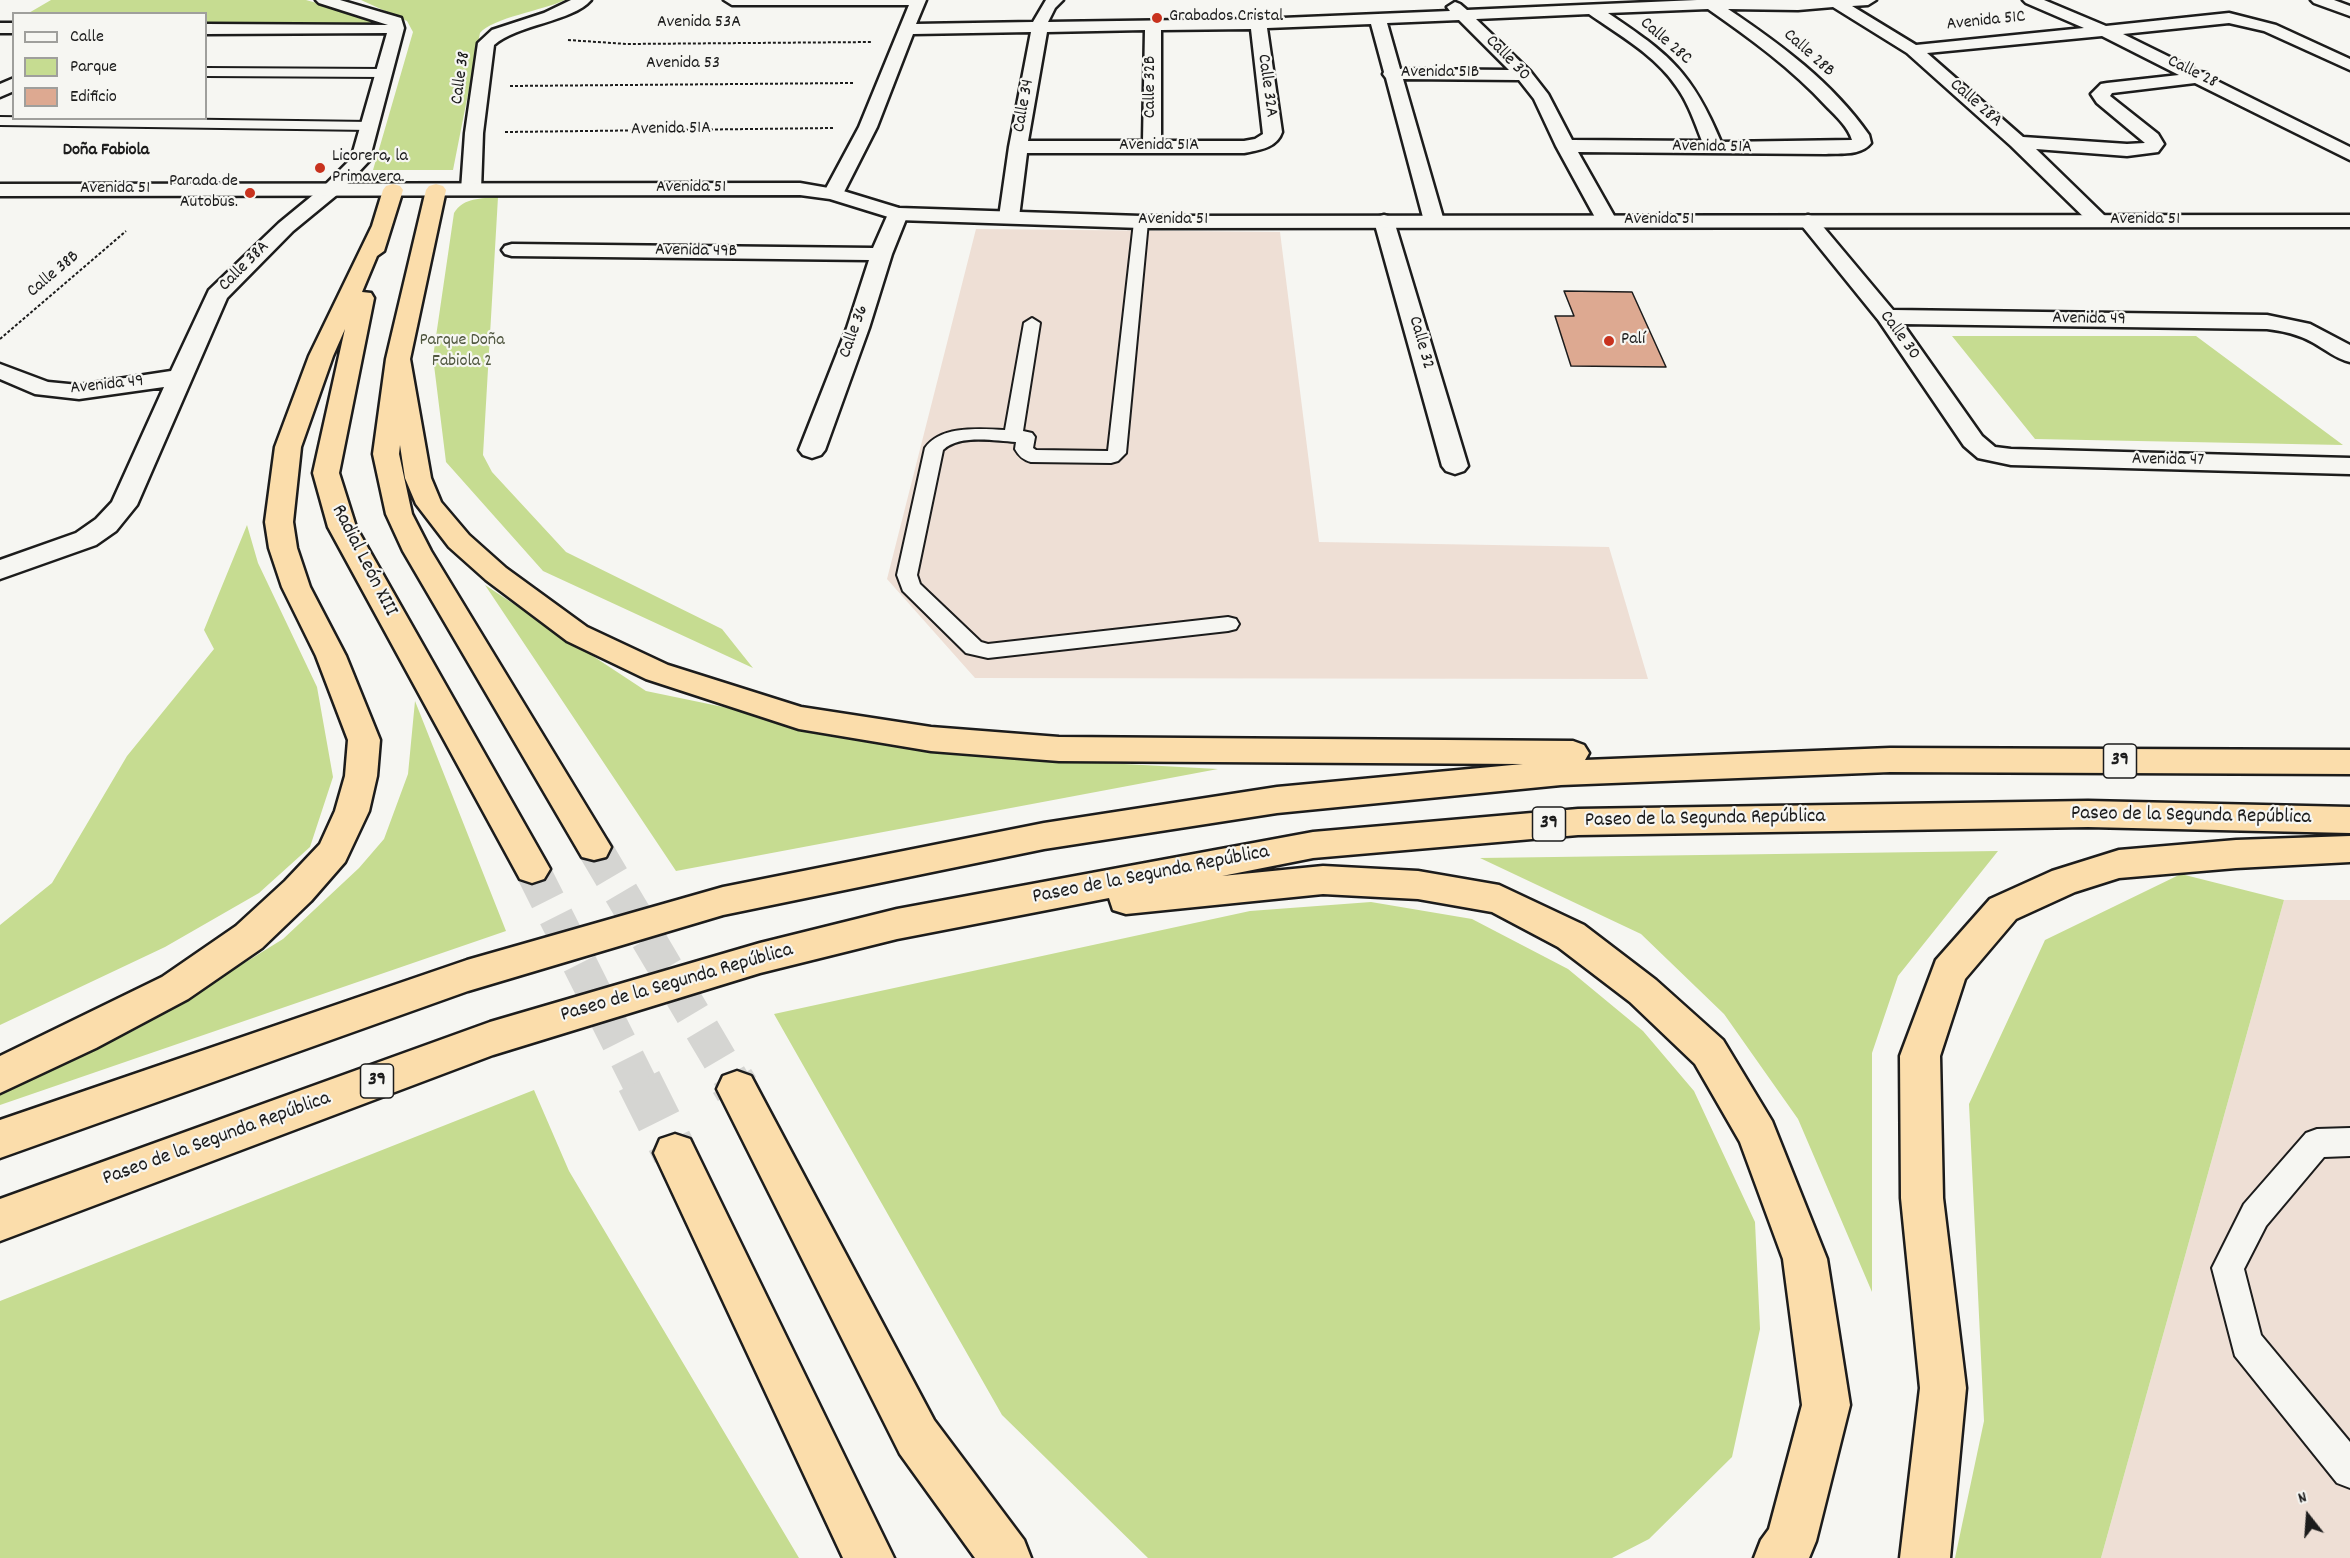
<!DOCTYPE html>
<meta charset="utf-8">
<style>
body{margin:0}
#map{position:relative;width:2350px;height:1558px;overflow:hidden;background:#f6f6f2;font-family:Dekko,sans-serif}
canvas{display:block}
.legend{position:absolute;left:12px;top:12px;width:195px;height:108px;box-sizing:border-box;background:#f6f6f2;border:2px solid #9f9f9c;margin:0;padding:8px 10px;list-style:none;font-size:18px;color:#1c1c1c}
.legend li{display:flex;align-items:center;gap:12px;height:30px}
.legend b{width:30px;border:2px solid #9f9f9c}
.north{position:absolute;left:2278px;top:1486px;width:60px;height:60px;-webkit-text-stroke:4px #f6f6f2;paint-order:stroke;rotate:343deg;font-size:16px;font-weight:700;line-height:24px;text-align:center;color:#1c1c1c}
.north::after{content:'';display:block;margin:auto;width:21px;height:27px;background:#1c1c1c;clip-path:polygon(50% 0,100% 100%,50% 72%,0 100%)}
</style>
<div id="map">
<canvas width="2350" height="1558"></canvas>
<ul class="legend">
<li><b style="height:8px;background:#f6f6f2"></b>Calle</li>
<li><b style="height:16px;background:#c6dc91"></b>Parque</li>
<li><b style="height:16px;background:#dda991"></b>Edificio</li>
</ul>
<div class="north">N</div>
</div>
<script>
const context = document.querySelector('canvas').getContext('2d');
context.lineJoin = 'round';
function paint(path, color) { context.fillStyle = color; context.fill(path, 'evenodd'); }
function strokePath(path, color, width, dash) { context.strokeStyle = color; context.lineWidth = width; context.lineCap = dash ? 'butt' : 'round'; context.setLineDash(dash || []); context.stroke(path); }
function write(font, color, halo, rows, align = 'center') {
  context.font = font + ' Dekko,sans-serif'; context.lineWidth = 4.5; context.setLineDash([]); context.textBaseline = 'middle'; context.strokeStyle = halo; context.fillStyle = color; for (const [text, x, y, turn = 0] of rows) {
    context.save(); context.translate(x, y); context.rotate((+turn || 0) * Math.PI / 180); context.textAlign = isNaN(turn) ? turn : align; if (halo) context.strokeText(text, 0, 0); context.fillText(text, 0, 0); context.restore();
  }
}
paint(new Path2D(`
 M976,229L1280,232L1319,542L1609,547L1648,679L975,678L887,579Z
 M2284,900H2350V1558H2101Z`), '#eedfd5');
paint(new Path2D(`
 M51,0H306L370,18L375,27L206,26V14H27Z
 M361,0H565C544,10 492,18 480,33L453,170H373L413,32L407,21Z
 M498,197L483,455L492,472L566,552L722,629L753,668L543,571L446,462L433,357L454,213C464,197 481,199 498,197Z
 M1952,336H2196L2343,445L2035,439Z
 M247,525L258,563L317,687L333,777L310,847L259,893L165,947L0,1025V925L52,883L127,756L214,649L204,630Z
 M485,585L646,691L955,755L1218,769L676,871Z
 M415,701L506,931L0,1105V1095L139,1028L283,939L359,868L384,839L408,774Z
 M1998,851L1898,976L1872,1053V1292L1798,1119L1724,1014L1641,934L1480,858Z
 M2181,874L2284,900L2101,1558H1955L1984,1421L1969,1104L2045,940Z
 M1371,902L1472,919L1568,969L1643,1031L1694,1091L1755,1222L1760,1329L1732,1457L1649,1539L1612,1558H1148L1002,1415L774,1014L1250,911Z
 M534,1090L569,1171L799,1558H0V1301Z`), '#c6dc91');
const building = new Path2D(`
 M1564,291L1632,292L1666,367L1571,366L1555,316H1574Z`);
paint(building, '#dda991');
strokePath(building, '#1c1c1c', 1.5);
strokePath(new Path2D(`
 M594,847L733,1082
 M532,869L639,1082`), '#d5d5d2', 35, [35, 18]);
strokePath(new Path2D(`
 M639,1081L675,1153
 M732,1081L737,1089`), '#d5d5d2', 45, [45, 22]);
const service = new Path2D(`
 M206,68L383,69L389,73L383,77L206,76Z
 M0,117L370,122L377,126L370,130L0,125Z
 M1141,218L1148,222L1126,453L1118,461L1111,463L1031,462C1023,460 1019,456 1015,449L1016,442C995,441 960,434 943,450L917,575L920,584L981,642L988,644L1228,617L1236,619L1239,624L1236,629L1228,631L988,658L966,653L903,591L897,575L925,448C941,425 980,429 1005,430L1024,323L1032,318L1040,323L1023,431L1032,433L1035,437L1033,448L1036,450L1108,451L1134,222Z
 M2350,1128V1156L2324,1157L2266,1226L2244,1269L2261,1335L2350,1442V1488L2337,1483L2235,1356L2212,1268L2244,1204L2306,1133L2317,1129Z`);
const minor = new Path2D(`
 M316,0H340L401,18L404,28L369,161L338,194L293,231L227,298L137,505L116,531L96,545L0,579V560L76,533L96,519L112,502L164,387L79,399L35,394L0,379V364L48,382L79,385L171,371L209,290L279,223L324,186L351,159L387,33L206,34V24L388,25L319,3Z
 M571,0H591C572,22 518,24 494,45L483,133L481,190L478,194H464L461,190L465,133L478,43L492,30L544,13Z
 M724,0H926L916,24L1033,22L1046,0H1063L1055,8L1048,22L1258,19L1450,11L1447,7L1455,2L1460,4L1467,10L1697,0H1876L1868,5L1852,6L1916,45L2084,28L2026,3L2023,0H2044L2106,26L2229,13L2276,25L2350,59V70L2264,31L2229,23L2123,34L2200,72L2207,73L2209,77L2350,147V160L2195,83L2112,93L2110,96L2158,134L2164,144L2158,152L2127,156L2036,149L2106,217L2109,221L2106,225H2092L2011,146L1907,53L1833,7L1798,10L1728,9C1780,44 1832,82 1869,135L1871,143C1861,156 1841,153 1826,154L1578,152L1617,221L1614,225H1600L1597,221L1556,146L1534,99L1519,80L1403,79L1444,221L1441,225H1427L1424,221L1386,78L1383,74L1384,72L1371,24L1267,28L1282,132C1277,148 1259,150 1244,153H1027L1019,217L1016,221H1002L999,217L1009,147L1031,32L913,34L877,127L843,194L840,198H826L823,194L859,127L909,5H732ZM1708,9C1751,39 1791,68 1827,107C1837,117 1848,127 1852,140L1721,142C1692,72 1669,54 1608,13ZM1589,14C1619,35 1655,55 1676,86C1688,102 1695,123 1702,141L1572,140L1548,94L1530,71L1476,19ZM1459,20L1509,70L1400,69L1387,23ZM1251,29L1263,134L1255,139L1244,141H1161V30ZM1145,30L1143,141H1028L1047,32ZM2102,36L2179,75L2107,83L2101,84L2091,94L2097,103L2145,143L2127,144L2023,137L1927,53Z
 M2311,0H2334L2350,6V16L2314,3Z
 M0,23H14V33H0Z
 M14,78V91L0,97V84Z
 M898,208L905,210L908,214L892,254L869,328L825,450L821,455L812,458L803,455L799,450L847,328L869,260L512,256L505,254L502,250L505,246L512,244L873,248L888,214L891,210Z
 M1384,215L1391,217L1394,221L1468,466L1464,471L1455,474L1446,471L1442,466L1374,221L1377,217Z
 M1808,215L1815,217L1893,310L2267,315L2310,324L2350,345V362C2336,359 2325,349 2312,342C2298,334 2283,331 2267,329L1903,324L1982,436L1995,447L2011,449L2350,458V474L2011,465L1978,458L1964,446L1879,321L1798,221L1801,217Z`);
const tertiary = new Path2D(`
 M800,183L840,190L899,208L1141,216L2350,215V227L1141,228L898,220L830,199L800,195L0,196V184Z`);
const trunk = new Path2D(`
 M393,184L400,186L403,190L384,251L377,256L362,292L371,293L374,298L339,473L356,527L550,869L544,879L532,883L520,879L328,527L313,473L345,329L333,356L301,447L293,522L297,548L310,587L346,656L380,740L377,776L369,811L345,862L311,901L262,948L188,999L96,1048L0,1093V1056L162,977L236,926L285,881L320,844L335,811L345,776L348,740L316,656L282,587L269,548L265,522L275,447L309,356L372,226L383,190L386,186Z
 M436,184L443,186L446,190L410,359L431,478L441,502L469,535L506,568L587,627L668,665L801,707L931,727L1059,737L1573,741L1584,745L1589,753L1585,760L1890,748L2350,750V774L1890,772L1561,785L1277,813L1044,849L723,915L468,991L0,1158V1120L467,960L723,887L1044,823L1277,787L1523,764L1059,761L931,751L799,729L646,679L567,641L486,580L449,547L416,504L405,478L400,445L399,454L412,514L431,551L611,847L606,857L594,860L582,857L403,551L386,514L373,454L386,359L426,190L429,186Z
 M2088,801L2350,807V833L2088,827L1578,835L1313,858L1222,876L1323,866L1418,871L1499,885L1584,925L1656,980L1723,1040L1772,1121L1827,1259L1850,1405L1816,1541L1809,1558H1754L1761,1540L1769,1529L1802,1405L1783,1259L1740,1142L1695,1064L1630,1002L1558,947L1492,912L1418,899L1323,894L1126,914L1113,910L1109,898L897,939L760,973L493,1055L0,1241V1199L490,1022L760,943L897,909L1313,832L1578,809Z
 M2350,836V862L2236,868L2119,878L2075,892L2016,919L1965,979L1940,1056L1943,1198L1966,1388L1950,1558H1900L1920,1388L1901,1198L1900,1056L1936,960L1990,899L2052,871L2119,850L2236,840Z
 M737,1071L751,1076L934,1420L1024,1540L1031,1558H975L900,1454L717,1089L723,1076Z
 M675,1134L690,1139L894,1558H843L654,1153L660,1139Z`);
strokePath(service, '#1c1c1c', 4);
strokePath(minor, '#1c1c1c', 5);
strokePath(tertiary, '#1c1c1c', 5);
strokePath(trunk, '#1c1c1c', 5);
strokePath(new Path2D(`
 M568,40L627,44L872,42
 M510,86L854,83
 M505,132L833,128
 M0,339L126,231`), '#1c1c1c', 2, [3, 2]);
paint(service, '#f6f6f2');
paint(minor, '#f6f6f2');
paint(tertiary, '#f6f6f2');
paint(trunk, '#fbddab');
for (const [x, y, r, color] of [
 [1157,18,6,"#c8321e"],
 [320,168,6,"#c8321e"],
 [250,193,6,"#c8321e"],
 [1609,341,6,"#c8321e"]
]) { const dot = new Path2D(); dot.arc(x, y, r, 0, 2 * Math.PI); context.fillStyle = color; context.fill(dot); strokePath(dot, '#f6f6f2', 2); }
write('18px', '#1c1c1c', '#f6f6f2', [
 ["Grabados Cristal",1169,18],
 ["Licorera, la",332,158],
 ["Primavera.",332,179],
 ["Parada de",238,183,"right"],
 ["Autobus.",238,204,"right"],
 ["Palí",1621,341]
], 'left');
write('18px', '#1c1c1c', '#f6f6f2', [
 ["Avenida 51C",1986,22,-6],
 ["Avenida 53A",699,24],
 ["Calle 28C",1665,42,41],
 ["Calle 28B",1808,54,42],
 ["Calle 30",1507,59,46],
 ["Avenida 53",683,65],
 ["Calle 28",2192,73,26],
 ["Avenida 51B",1440,74],
 ["Calle 38",462,78,-82],
 ["Calle 32A",1266,86,82],
 ["Calle 32B",1152,87,-90],
 ["Calle 28A",1975,104,41],
 ["Calle 34",1025,106,-80],
 ["Avenida 51A",671,130,-1],
 ["Avenida 51A",1159,147],
 ["Avenida 51A",1712,148,1],
 ["Avenida 51",691,189],
 ["Avenida 51",115,190],
 ["Avenida 51",1173,221],
 ["Avenida 51",1659,221],
 ["Avenida 51",2145,221],
 ["Avenida 49B",696,252,1],
 ["Calle 38A",245,267,-45],
 ["Calle 38B",54,275,-40],
 ["Avenida 49",2089,320,1],
 ["Calle 36",855,332,-70],
 ["Calle 30",1899,336,54],
 ["Calle 32",1420,343,74],
 ["Avenida 49",107,386,-6],
 ["Avenida 47",2168,461,1]
]);
write('bold 18px', '#1c1c1c', '#f6f6f2', [
 ["Doña Fabiola",106,152]
]);
write('18px', '#4f563f', '#f6f6f2', [
 ["Parque Doña",462,342],
 ["Fabiola 2",462,363]
]);
for (const [x, y, w] of [
 [2120,761,33],
 [1549,824,33],
 [377,1081,33]
]) { const box = new Path2D(); box.roundRect(x - w / 2, y - 17, w, 34, 4.5); context.fillStyle = '#f6f6f2'; context.fill(box); strokePath(box, '#1c1c1c', 1.5); }
write('bold 20px', '#1c1c1c', null, [
 ["39",2120,761],
 ["39",1549,824],
 ["39",377,1081]
]);
write('21px', '#1c1c1c', '#f6f6f2', [
 ["Radial León XIII",363,561,63],
 ["Paseo de la Segunda República",2191,817,1],
 ["Paseo de la Segunda República",1705,820,-1],
 ["Paseo de la Segunda República",1151,876,-11],
 ["Paseo de la Segunda República",677,984,-16],
 ["Paseo de la Segunda República",217,1140,-20]
]);
</script>
